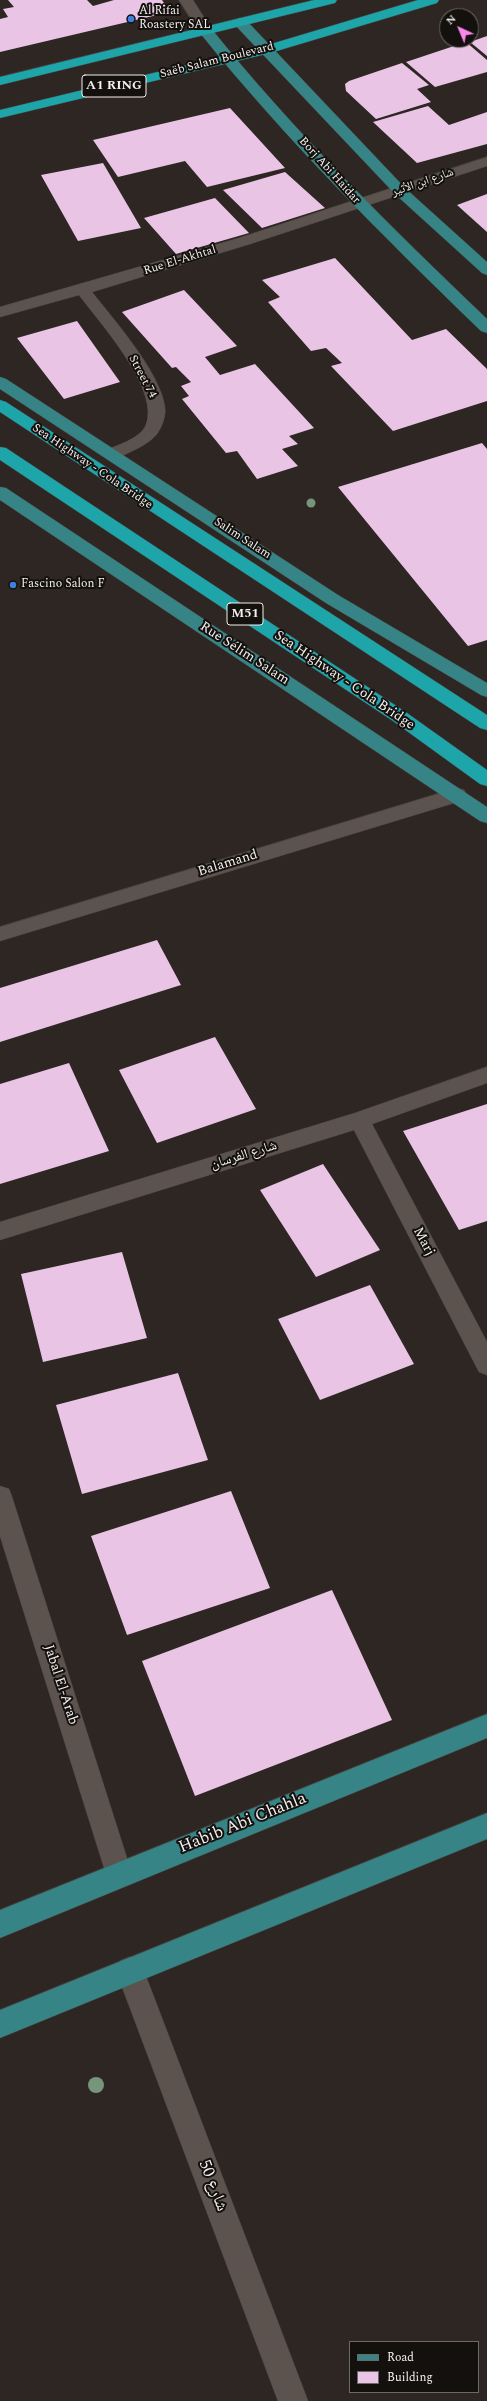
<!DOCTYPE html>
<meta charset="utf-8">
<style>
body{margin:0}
#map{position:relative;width:487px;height:2401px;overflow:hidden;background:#2d2623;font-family:Spectral,serif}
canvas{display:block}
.legend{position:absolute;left:349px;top:2341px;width:130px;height:52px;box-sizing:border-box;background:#13100e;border:1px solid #6d6967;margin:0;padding:5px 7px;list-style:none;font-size:12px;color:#f4efec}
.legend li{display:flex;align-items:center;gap:8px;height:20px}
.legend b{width:20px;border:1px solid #6d6967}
.north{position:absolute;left:439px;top:8px;width:40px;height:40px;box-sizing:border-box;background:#13100e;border:1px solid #6d6967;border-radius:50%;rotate:316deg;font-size:11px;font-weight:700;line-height:16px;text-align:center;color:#f4efec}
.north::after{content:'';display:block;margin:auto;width:14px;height:18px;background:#f888ea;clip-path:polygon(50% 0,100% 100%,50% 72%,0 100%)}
</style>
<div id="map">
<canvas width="487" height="2401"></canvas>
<ul class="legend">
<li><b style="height:5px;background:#378486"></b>Road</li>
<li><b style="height:11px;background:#e9c4e5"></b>Building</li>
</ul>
<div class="north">N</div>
</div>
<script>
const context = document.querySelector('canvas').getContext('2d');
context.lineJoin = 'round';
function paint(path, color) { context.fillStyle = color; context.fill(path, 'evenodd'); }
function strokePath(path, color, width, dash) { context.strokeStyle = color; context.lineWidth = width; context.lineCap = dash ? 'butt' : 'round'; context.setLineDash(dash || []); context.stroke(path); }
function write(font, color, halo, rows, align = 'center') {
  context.font = font + ' Spectral,"Noto Naskh Arabic",serif'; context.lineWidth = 4; context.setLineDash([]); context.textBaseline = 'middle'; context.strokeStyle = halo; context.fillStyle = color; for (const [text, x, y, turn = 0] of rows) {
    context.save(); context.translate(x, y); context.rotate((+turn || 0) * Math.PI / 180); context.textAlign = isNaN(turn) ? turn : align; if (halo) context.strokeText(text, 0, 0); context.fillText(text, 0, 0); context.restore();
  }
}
paint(new Path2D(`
 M8,0H87L93,6L114,0H162L170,12L0,52V19L8,17L3,9L14,7Z
 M487,36V56L470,42Z
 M466,42L487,60V72L435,87L406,62Z
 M402,63L429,85L417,89L431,102L376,119L346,91L345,84L349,81Z
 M428,106L449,125L487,112V144L417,163L373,122Z
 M230,108L285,168L207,187L185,161L118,177L93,140Z
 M103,163L141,228L78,241L41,175Z
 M285,172L325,208L262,228L223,190Z
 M487,194V232L457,205Z
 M215,198L249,233L176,254L144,218Z
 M335,258L412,340L446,329L487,369V401L393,431L331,366L342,363L326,348L311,351L268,302L280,297L262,280Z
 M184,290L237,346L205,357L220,375L255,364L314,428L289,436L298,444L282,449L298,466L257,479L237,451L226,453L182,399L189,396L181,386L191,382L176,367L172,368L122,312Z
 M77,321L120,382L64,399L17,338Z
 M482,443L487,449V640L468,646L338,487Z
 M157,940L181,985L0,1042V988Z
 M215,1037L256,1109L157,1143L119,1070Z
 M69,1063L109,1151L0,1184V1084Z
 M487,1104V1221L459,1230L403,1131Z
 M323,1164L380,1250L316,1277L260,1190Z
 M122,1252L147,1338L43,1362L21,1274Z
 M370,1285L414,1364L320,1400L278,1319Z
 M178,1373L208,1460L82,1494L56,1405Z
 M231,1491L270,1588L127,1635L91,1536Z
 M332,1590L392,1720L195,1796L142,1661Z`), '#e9c4e5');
const minor = new Path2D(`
 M179,0H193L212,30L210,33H200Z
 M487,157V166L250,244L92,292C114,320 161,373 165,408C166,416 162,427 157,434C147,446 131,451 118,458H106L104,454L106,450C118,445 138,439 145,427C163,392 99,322 79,295L0,317V307L239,238Z
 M457,788L464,790L467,795L464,800L0,941V927Z
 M487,1067V1083L372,1124L487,1342V1375L479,1372L354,1130L0,1240V1222L355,1113Z
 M0,1486L9,1489L12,1497L132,1874L128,1883L119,1887L110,1883L106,1874L0,1536Z
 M130,1957L140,1961L144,1971L308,2401H278L116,1971L120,1961Z`);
const major = new Path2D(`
 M240,18L245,19L405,188L487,262V275L482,273L395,194L235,25L233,22Z
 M205,26L210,27C294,132 390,226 487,319V333L481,331C383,236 286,140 200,33L198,30Z
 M0,377L6,379L338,595L487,683V697L481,695L326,603L0,389Z
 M0,487L6,488L487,807V823L480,821L0,500Z
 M487,1714V1738L0,1938V1910Z
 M487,1813V1839L0,2038V2010Z`);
const highway = new Path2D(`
 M314,0H337L335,3L0,85V77Z
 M418,0H439L437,3L270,53L0,118V110L261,47Z
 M0,400L6,402L487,715V730L480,728L0,412Z
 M0,447L6,448L407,713L487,770V786L480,784L393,721L0,460Z`);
strokePath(minor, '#4b4542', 1);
strokePath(major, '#4b4542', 1);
strokePath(highway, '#4b4542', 1);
paint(minor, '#5c534f');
paint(major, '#378486');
paint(highway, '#1ea5aa');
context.fillStyle = '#76957a';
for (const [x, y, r] of [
 [311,503,4.5],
 [96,2085,8]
]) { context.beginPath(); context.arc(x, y, r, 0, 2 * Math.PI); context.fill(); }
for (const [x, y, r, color] of [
 [131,19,4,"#3f7fe0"],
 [13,585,4,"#3f7fe0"]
]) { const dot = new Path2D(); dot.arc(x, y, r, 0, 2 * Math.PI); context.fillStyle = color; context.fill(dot); strokePath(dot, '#13100e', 1.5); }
write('12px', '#f4efec', '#13100e', [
 ["Al Rifai",139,12],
 ["Roastery SAL",139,26],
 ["Fascino Salon F",21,585]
], 'left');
write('12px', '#f4efec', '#13100e', [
 ["Saëb Salam Boulevard",217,61,-14],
 ["Borj Abi Haidar",329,171,48],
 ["شارع ابن الأثير",423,183,-19],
 ["Rue El-Akhtal",180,261,-17],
 ["Street 74",142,377,62],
 ["Sea Highway - Cola Bridge",92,467,34],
 ["Salim Salam",242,539,33]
]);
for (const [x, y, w] of [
 [114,86,64],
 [245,614,36]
]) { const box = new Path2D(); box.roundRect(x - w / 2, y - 11, w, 22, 3); context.fillStyle = '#13100e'; context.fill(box); strokePath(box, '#f4efec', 1); }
write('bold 13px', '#f4efec', null, [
 ["A1 RING",114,86],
 ["M51",245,614]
]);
write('14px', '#f4efec', '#13100e', [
 ["Rue Sélim Salam",244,654,33],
 ["Sea Highway - Cola Bridge",344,681,34],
 ["Balamand",228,864,-17],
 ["شارع الفرسان",244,1156,-17],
 ["Marj",423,1242,62],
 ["Jabal El-Arab",60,1685,72]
]);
write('17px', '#f4efec', '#13100e', [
 ["Habib Abi Chahla",243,1824,-22],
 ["شارع 50",212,2186,69]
]);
</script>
